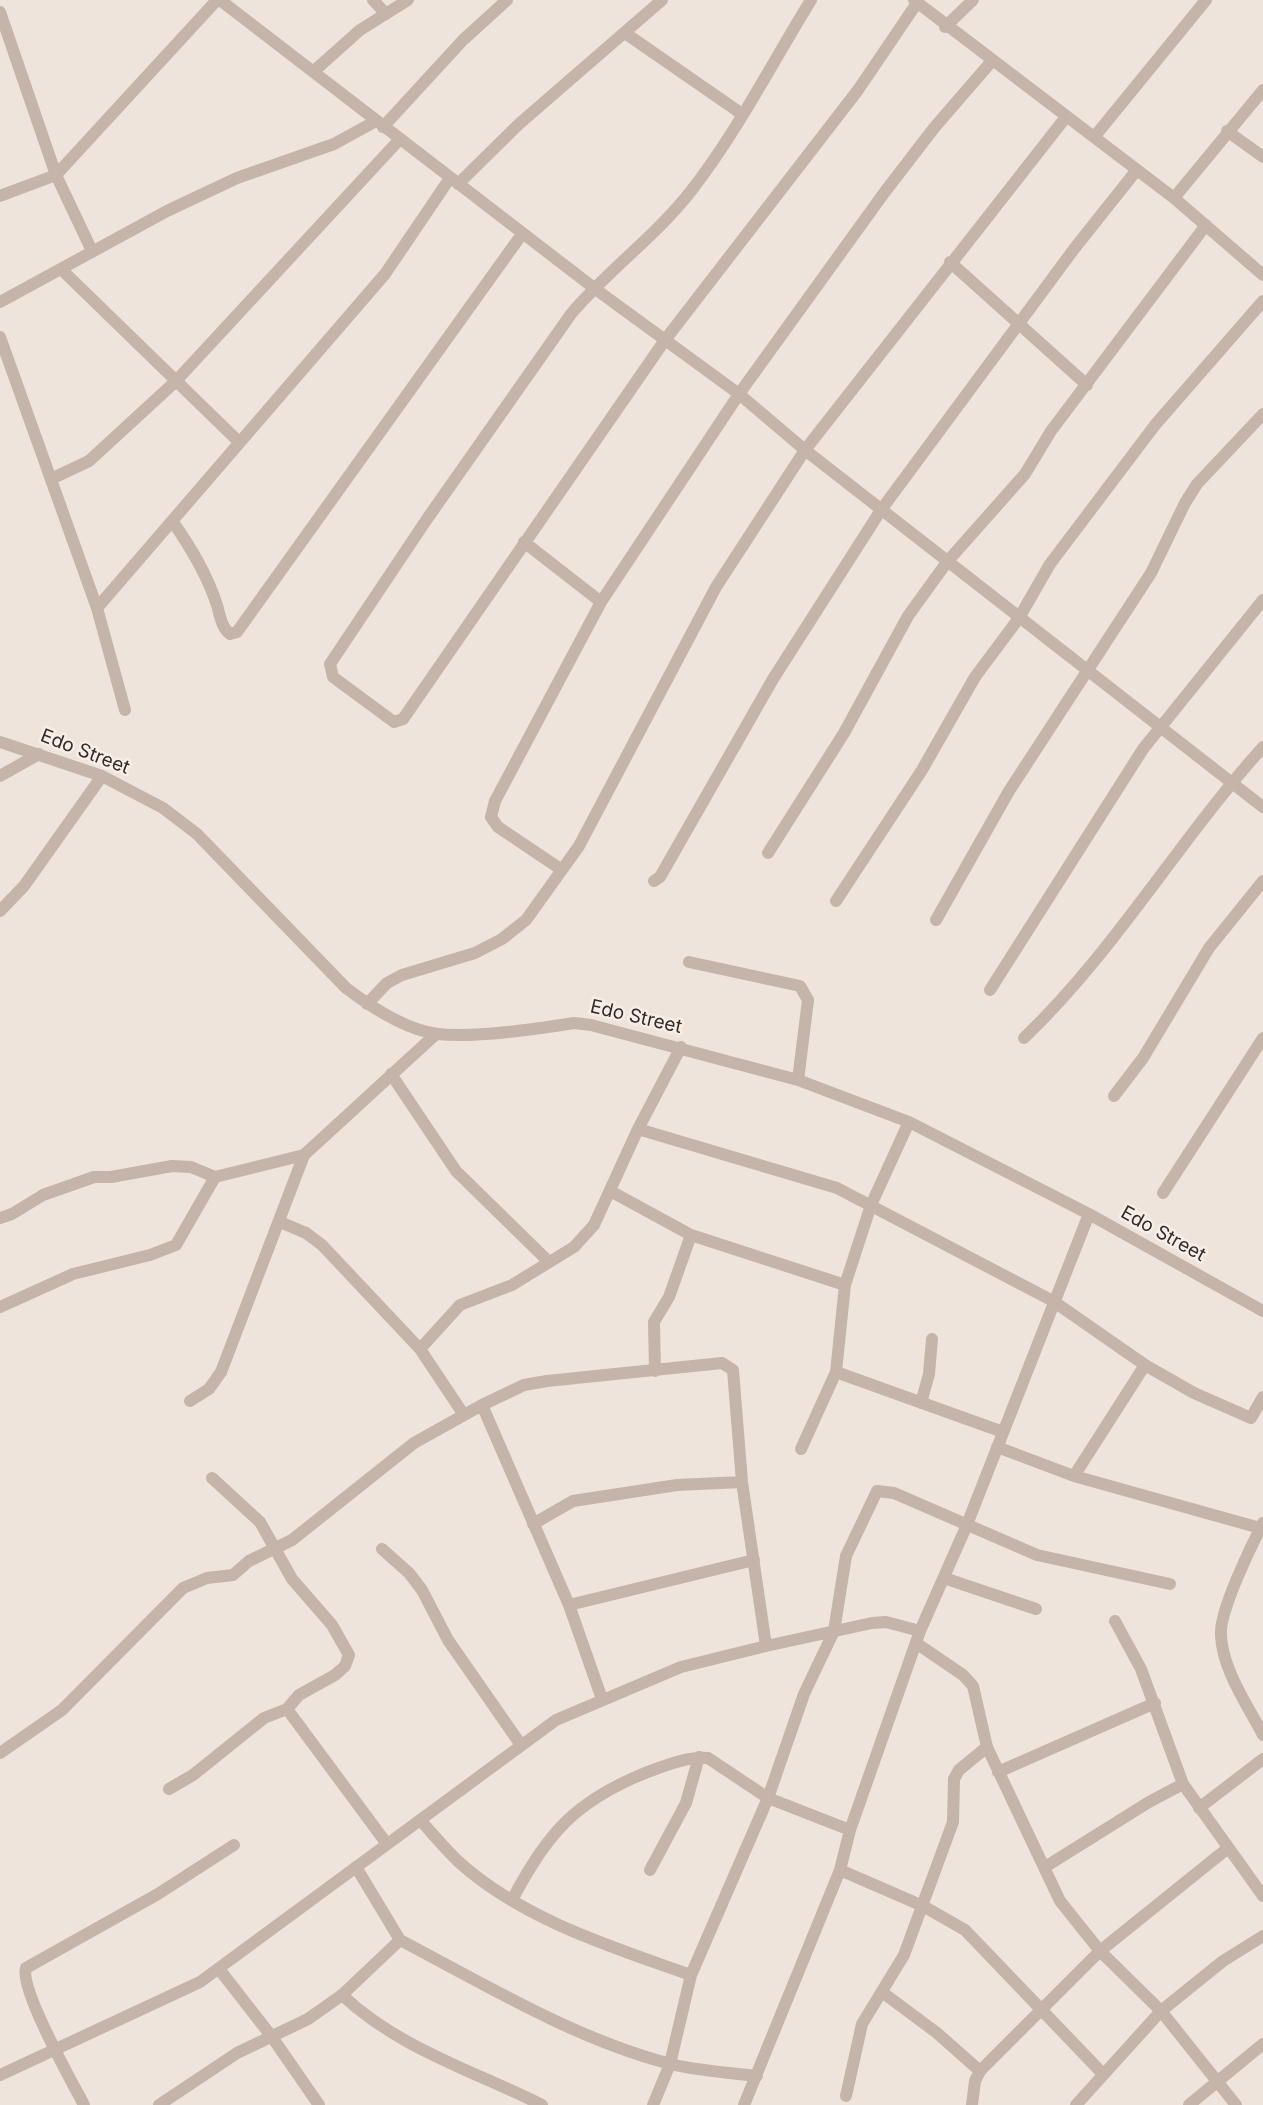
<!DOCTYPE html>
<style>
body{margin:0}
canvas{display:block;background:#eee4dc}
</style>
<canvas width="1263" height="2105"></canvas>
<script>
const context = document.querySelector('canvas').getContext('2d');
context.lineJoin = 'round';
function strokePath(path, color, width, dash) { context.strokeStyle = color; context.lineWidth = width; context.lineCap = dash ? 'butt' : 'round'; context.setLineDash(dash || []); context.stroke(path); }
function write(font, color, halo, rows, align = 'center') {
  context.font = font + ' Inter,sans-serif'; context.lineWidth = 5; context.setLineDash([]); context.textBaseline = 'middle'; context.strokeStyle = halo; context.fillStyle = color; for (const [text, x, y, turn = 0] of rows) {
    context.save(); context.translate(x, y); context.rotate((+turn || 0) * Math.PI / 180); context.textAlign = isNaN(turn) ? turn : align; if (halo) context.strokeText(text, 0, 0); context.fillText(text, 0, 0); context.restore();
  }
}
strokePath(new Path2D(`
 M220,0L594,288L739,394L805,450L1263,807
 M373,0L386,14
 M811,0C772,63 737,132 691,191C655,237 608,270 571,314L427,519L330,664L333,677L394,722L403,719L665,340L858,90L917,3
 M914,0L1174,198L1263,275
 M0,12L56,175L92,251
 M945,27L973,0
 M625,33L742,114
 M314,71L360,30L408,0
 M383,127L463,40L507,0
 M1227,131L1263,157
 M1095,136L1206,0
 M458,184L519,124L662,0
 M0,196L56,175L217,0
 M1174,198L1263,90
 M950,262L1087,385
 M62,270L239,442
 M0,302L167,211L237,178L334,144L376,121
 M0,337L97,608L125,710
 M51,479L89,461L175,382L400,139
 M173,522C191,548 207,574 217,605C220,615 221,627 230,634L237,632L522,234
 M524,542L601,602
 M97,608L385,274L450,178
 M0,742L102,776L163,808L197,834L346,988C371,1007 405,1030 438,1034C473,1038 537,1029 574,1023L591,1025L798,1080L909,1122L1089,1214L1263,1311
 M0,776L39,754
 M768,853L844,733L908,616L947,562L1025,474L1051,431L1206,225
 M562,870L498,827L491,817L495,801L601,602L739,394L884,193L934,128L991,62
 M654,881L660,877L773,679L881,510L1074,249L1136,171
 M836,901L922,770L975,677L1019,618L1050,564L1155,425L1263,301
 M0,911L24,886L102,776
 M936,920L1009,791L1151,573L1185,503L1197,484L1263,414
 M689,962L800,986L808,1000L798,1080
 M990,990L1143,749L1263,600
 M367,1004L387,983L402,975L475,953L502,939L526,920L579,846L716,587L805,450L1066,117
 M1024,1038C1115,951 1179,840 1263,747
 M391,1074L456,1171L549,1262
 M1114,1096L1143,1058L1209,948L1263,881
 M638,1129L837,1188L1053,1301L1145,1365L1194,1393L1251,1418L1263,1397
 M612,1192L691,1235L845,1285
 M1163,1193L1263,1038
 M0,1218L12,1214L43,1195L94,1177H111L172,1166L191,1167L215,1177
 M280,1222L306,1233L322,1245L420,1349L464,1415
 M0,1307L73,1274L150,1255L176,1245L215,1177L304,1155L436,1034
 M420,1349L460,1305L512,1285L574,1247L594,1225L638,1129L681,1047
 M655,1371L654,1322L669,1297L691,1235
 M836,1372L1003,1432
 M190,1401L209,1389L221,1372L304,1155
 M921,1403L929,1374L932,1339
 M482,1405L569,1605L602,1699
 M997,1447L1074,1476L1260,1528
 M801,1449L836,1372L845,1285L871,1205L909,1122
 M1074,1476L1145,1365
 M1263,1523C1251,1546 1219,1612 1221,1635C1222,1669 1248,1706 1263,1735
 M533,1524L573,1501L677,1485L742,1482
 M382,1549L409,1573L422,1590L448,1640L521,1745
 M944,1578L1036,1609
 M569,1605L754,1560
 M1115,1621L1141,1669L1183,1784L1263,1896
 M916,1643L963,1675L973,1686L987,1747L1060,1901L1100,1951L1161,2011L1236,2105
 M766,1646L872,1623L886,1622L920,1631
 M287,1709L387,1844
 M0,1753L62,1710L183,1588L207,1578L233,1575L249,1561L292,1540L414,1443L482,1405L524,1385L547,1381L722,1363L733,1370L742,1482L766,1646L681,1667L556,1720L200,1982L0,2075
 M998,1772L1155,1703
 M169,1789L193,1775L264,1718L287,1709L299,1695L335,1675L345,1666L349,1655L332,1625L292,1579L260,1522L212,1478
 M1199,1808L1263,1759
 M420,1820C433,1834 446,1850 460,1863C524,1920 612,1947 691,1975
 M1045,1867L1149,1802L1183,1784
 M650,1870L686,1803L699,1757
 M840,1870L923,1906L965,1930L1103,2074
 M512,1900C548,1833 574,1802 645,1773C664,1766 688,1756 708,1758L768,1798L850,1830
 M400,1940C486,1985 573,2038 667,2063C695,2071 727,2072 757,2076
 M219,1969L272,2037L319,2105
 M882,1992L937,2033L980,2071
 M342,1995C398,2048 474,2071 542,2105
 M846,2096L862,2024L904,1955L953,1822L954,1779L959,1770L987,1747
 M84,2105C72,2082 19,1988 26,1968L158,1894L234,1845
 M159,2105L237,2053L308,2019L342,1995L400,1940L356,1867
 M653,2105L670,2064L691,1975L768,1798L804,1694L834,1631L846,1556L877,1491L894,1493L1037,1555L1170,1584
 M744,2105L840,1870L850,1830L920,1631L966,1527L1089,1214
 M972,2105L975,2081L980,2071L1100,1951L1228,1848
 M1076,2105L1161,2011L1223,1961L1263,1936
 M1189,2105L1263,2044`), '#c5b4a9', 12);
write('19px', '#332b28', '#f7efe7', [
 ["Edo Street",85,752,21],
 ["Edo Street",636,1017,13],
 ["Edo Street",1163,1234,29]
]);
</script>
